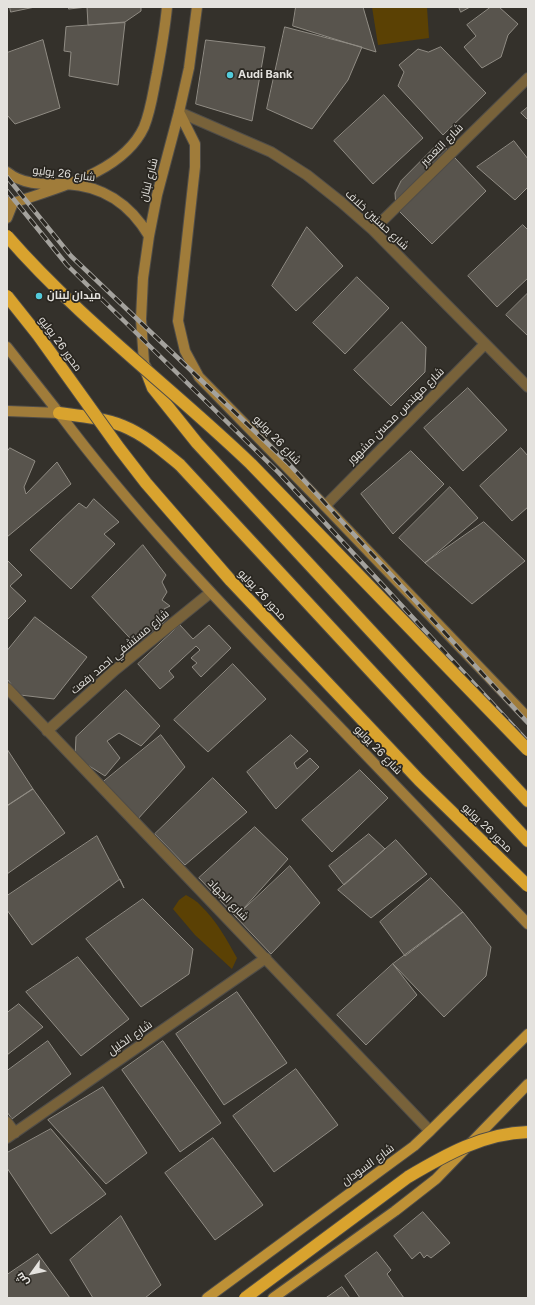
<!DOCTYPE html>
<meta charset="utf-8">
<style>
body{margin:0}
#map{position:relative;width:535px;height:1305px;overflow:hidden;background:#34312b;font-family:Inter,Cairo,sans-serif}
canvas{display:block}
.frame{position:absolute;inset:0;border:8px solid #e4e2de;pointer-events:none}
.north{position:absolute;left:12px;top:1253px;width:40px;height:40px;-webkit-text-stroke:3px #2a2721;paint-order:stroke;rotate:237deg;font-size:11px;font-weight:700;line-height:16px;text-align:center;color:#e4e2de}
.north::after{content:'';display:block;margin:auto;width:14px;height:18px;background:#e4e2de;clip-path:polygon(50% 0,100% 100%,50% 72%,0 100%)}
</style>
<div id="map">
<canvas width="535" height="1305"></canvas>
<div class="frame"></div>
<div class="north">ش</div>
</div>
<script>
const context = document.querySelector('canvas').getContext('2d');
context.lineJoin = 'round';
function paint(path, color) { context.fillStyle = color; context.fill(path, 'evenodd'); }
function strokePath(path, color, width, dash) { context.strokeStyle = color; context.lineWidth = width; context.lineCap = dash ? 'butt' : 'round'; context.setLineDash(dash || []); context.stroke(path); }
function write(font, color, halo, rows, align = 'center') {
  context.font = font + ' Inter,Cairo,sans-serif'; context.lineWidth = 3.5; context.setLineDash([]); context.textBaseline = 'middle'; context.strokeStyle = halo; context.fillStyle = color; for (const [text, x, y, turn = 0] of rows) {
    context.save(); context.translate(x, y); context.rotate((+turn || 0) * Math.PI / 180); context.textAlign = isNaN(turn) ? turn : align; if (halo) context.strokeText(text, 0, 0); context.fillText(text, 0, 0); context.restore();
  }
}
paint(new Path2D(`
 M372,7H427L429,38L378,45Z
 M186,895C191,898 197,901 201,906C216,920 227,940 237,958L232,969L195,935L173,909L179,900Z`), '#5b4104');
const building = new Path2D(`
 M10,7H35L11,12Z
 M69,7H141V11L125,22L88,25L87,7L69,9Z
 M296,7H363L376,52L293,26Z
 M459,7H470L461,12Z
 M491,7H499L518,24L508,35L501,57L482,68L464,47L476,36L467,25Z
 M125,23L118,85L69,76L71,52L64,51L66,27Z
 M285,27L362,47L348,80L312,129L267,109Z
 M43,40L60,108L15,124L7,115V53Z
 M206,40L265,47L252,121L196,104Z
 M441,47L486,93L443,135L398,86L404,72L399,65L418,49L428,52Z
 M384,95L423,138L373,184L334,141Z
 M528,107V120L521,113Z
 M514,141L528,159V187L515,200L477,167Z
 M440,142L486,191L432,244L396,208L395,193L401,181Z
 M523,225L528,230V278L497,307L468,276Z
 M307,227L343,266L296,311L272,286Z
 M357,277L389,308L345,354L313,323Z
 M528,293V336L506,315Z
 M402,322L426,347L425,372L391,406L354,370Z
 M468,388L507,430L463,471L424,428Z
 M10,448L35,461L24,487L26,494L57,462L71,484L7,537V452Z
 M521,448L528,456V507L512,521L480,486Z
 M411,451L444,484L393,534L361,494Z
 M450,487L478,518L425,563L399,538Z
 M94,499L119,522L104,534L115,544L71,589L30,550L79,503L86,508Z
 M484,522L525,561L472,604L425,563Z
 M143,545L166,575L162,582L167,592L162,600L170,606L164,609L170,616L139,648L92,597Z
 M7,560L22,575L10,586L26,601L7,620Z
 M35,617L87,657L54,699L20,695L7,679V651Z
 M180,625L193,639L209,625L231,648L201,677L192,667L197,663L191,658L200,650L196,646L169,671L174,677L160,689L138,664Z
 M233,664L266,699L208,752L174,720Z
 M126,690L160,726L141,746L119,733L107,741L120,758L105,776L75,757L76,737Z
 M161,735L185,767L137,820L102,783Z
 M291,735L308,751L294,763L297,769L310,758L319,767L276,809L247,772Z
 M7,749L33,789L7,806Z
 M360,770L388,798L332,852L302,820Z
 M213,778L247,812L185,865L155,834Z
 M33,789L65,833L7,874V806Z
 M255,827L288,859L236,917L199,878Z
 M369,834L385,849L344,885L329,866Z
 M97,836L124,888L120,879L32,945L7,910V896Z
 M396,840L427,874L371,918L338,890Z
 M290,866L320,903L271,954L236,917Z
 M431,878L463,912L405,956L380,922Z
 M143,899L193,949L189,974L141,1007L86,939Z
 M463,912L491,947L486,976L444,1017L393,964Z
 M78,957L129,1019L81,1056L26,992Z
 M393,964L417,995L366,1045L337,1015Z
 M237,992L287,1063L224,1105L176,1034Z
 M19,1004L43,1027L7,1055V1013Z
 M48,1041L71,1074L12,1119L7,1112V1071Z
 M163,1041L221,1123L180,1152L122,1070Z
 M296,1069L338,1125L274,1172L233,1116Z
 M103,1087L147,1153L106,1184L48,1120Z
 M51,1129L106,1194L51,1234L7,1168V1153Z
 M213,1138L263,1205L215,1240L165,1173Z
 M423,1212L450,1243L431,1258L427,1255L424,1258L420,1252L412,1259L394,1236Z
 M121,1216L161,1285L145,1298H93L70,1260Z
 M377,1252L391,1270L387,1274L404,1298H360L345,1276Z
 M38,1254L70,1298H7V1275Z
 M342,1287L350,1298H326Z`);
paint(building, '#58544d');
strokePath(building, '#908c84', 1);
const street = new Path2D(`
 M179,112L271,152L307,175L341,202L373,230L528,387
 M373,230L528,78
 M325,506L485,344
 M7,688L430,1131
 M47,731L115,670L210,593
 M7,1122L15,1133
 M7,1138L266,958`);
const secondary = new Path2D(`
 M179,112L195,144V167L178,321L185,351L199,377L325,506L528,718
 M7,172C24,186 46,184 66,184C104,186 130,204 149,236
 M7,202L13,203C56,188 123,173 144,127C151,110 153,92 157,73C161,51 165,29 167,7
 M7,218L13,203
 M7,347L59,413
 M144,362L141,319L143,278L149,236L157,195L179,112L189,68L197,7
 M7,411L59,413C132,511 216,599 301,687C377,766 452,845 528,924`);
const primary = new Path2D(`
 M207,1298L414,1146L430,1131L528,1034
 M273,1298L395,1211L436,1179L528,1084`);
const highway = new Path2D(`
 M145,367L153,388L197,443L528,801
 M59,413C81,416 103,418 123,426C145,435 163,451 180,465L528,841`);
strokePath(street, '#504d48', 12);
strokePath(secondary, '#504d48', 12);
strokePath(primary, '#504d48', 12);
strokePath(highway, '#504d48', 14);
strokePath(street, '#78623a', 10);
strokePath(secondary, '#a07c3a', 10);
strokePath(primary, '#be9136', 10);
strokePath(highway, '#d9a32e', 12);
const rail = new Path2D(`
 M7,177L71,256L288,463L528,723
 M7,191L67,265L279,473L528,742`);
strokePath(rail, '#a4a29d', 4.5);
strokePath(rail, '#2a2721', 3, [9]);
const highwayBridge = new Path2D(`
 M7,236C80,320 171,387 251,464L528,750
 M7,296L38,335L119,448L146,483L231,581L419,780L528,886
 M245,1298L408,1177C445,1155 484,1133 528,1132`);
strokePath(highwayBridge, '#504d48', 14, []);
strokePath(highwayBridge, '#d9a32e', 12);
for (const [x, y, r, color] of [
 [230,75,4,"#53cbdb"],
 [39,296,4,"#53cbdb"]
]) { const dot = new Path2D(); dot.arc(x, y, r, 0, 2 * Math.PI); context.fillStyle = color; context.fill(dot); strokePath(dot, '#2a2721', 1.5); }
write('bold 11px', '#e4e2de', '#2a2721', [
 ["Audi Bank",238,75],
 ["ميدان لبنان",47,296]
], 'left');
write('11px', '#e4e2de', '#2a2721', [
 ["شارع التعمير",442,145,-45],
 ["شارع 26 يوليو",64,174,7],
 ["شارع لبنان",149,180,-76],
 ["شارع حسنين خلاف",377,220,43],
 ["محور 26 يوليو",60,344,54],
 ["شارع مهندس محسن مشهور",396,416,-45],
 ["شارع 26 يوليو",277,440,46],
 ["محور 26 يوليو",262,595,47],
 ["شارع مستشفي احمد رفعت",120,652,-40],
 ["شارع 26 يوليو",378,750,46],
 ["محور 26 يوليو",487,828,44],
 ["شارع الجهاد",228,900,46],
 ["شارع الخليل",130,1038,-35],
 ["شارع السودان",368,1165,-36]
]);
</script>
